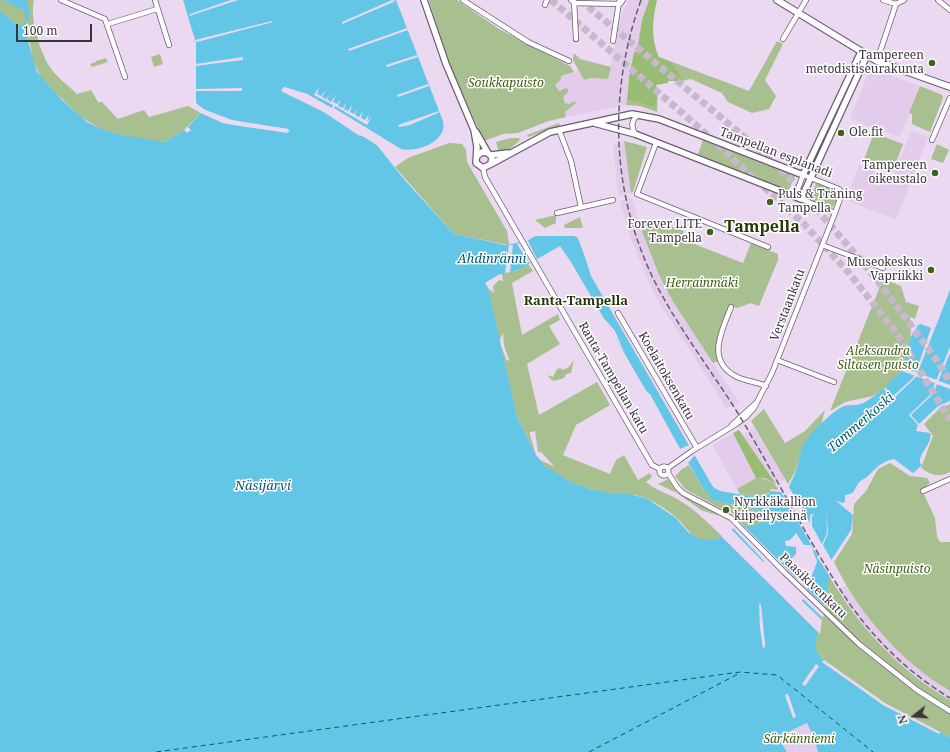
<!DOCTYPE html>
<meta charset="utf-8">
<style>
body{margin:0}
#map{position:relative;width:950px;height:752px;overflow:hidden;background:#ebd9f1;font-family:"Noto Serif",serif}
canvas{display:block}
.north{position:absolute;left:894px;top:696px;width:40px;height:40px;-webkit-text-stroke:3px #fff;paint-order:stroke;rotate:253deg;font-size:11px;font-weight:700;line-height:16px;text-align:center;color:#3b343e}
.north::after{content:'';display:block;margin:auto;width:14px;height:18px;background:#3b343e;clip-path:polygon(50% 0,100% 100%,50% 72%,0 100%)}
.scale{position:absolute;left:16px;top:24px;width:76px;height:18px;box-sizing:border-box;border:2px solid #3b343e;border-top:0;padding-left:5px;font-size:12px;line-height:14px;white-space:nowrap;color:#3b343e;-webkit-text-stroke:3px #fff;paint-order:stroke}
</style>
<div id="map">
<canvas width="950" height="752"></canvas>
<div class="north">N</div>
<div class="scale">100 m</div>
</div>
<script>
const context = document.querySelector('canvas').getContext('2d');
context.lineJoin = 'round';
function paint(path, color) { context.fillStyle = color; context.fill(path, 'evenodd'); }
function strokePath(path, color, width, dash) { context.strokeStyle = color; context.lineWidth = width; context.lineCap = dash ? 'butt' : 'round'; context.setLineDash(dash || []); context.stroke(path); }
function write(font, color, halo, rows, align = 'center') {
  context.font = font + ' "Noto Serif",serif'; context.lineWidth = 3; context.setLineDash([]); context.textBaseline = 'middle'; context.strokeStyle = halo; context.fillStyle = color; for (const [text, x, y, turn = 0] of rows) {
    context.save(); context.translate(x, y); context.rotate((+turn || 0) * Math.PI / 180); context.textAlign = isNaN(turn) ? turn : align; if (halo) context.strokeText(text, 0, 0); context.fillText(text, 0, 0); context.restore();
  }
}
paint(new Path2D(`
 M628,0H649L642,20L637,52H634L629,77L626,105L560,118L552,79L580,70L584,80L592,78L608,79L619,24L624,9Z
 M870,68L920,86L900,137L850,119Z
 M911,131L928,137L896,220L846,200L859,165L892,178Z
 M624,143L631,193L618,196L613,144Z
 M632,198L639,224L651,256L672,300L739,402L726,409L716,391L657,299L647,278L630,237L620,201Z
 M754,427L785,479L776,484L742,435Z
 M733,433L756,478L737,489L712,445Z
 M846,585L860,607L944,688L950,691V700L920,680L897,662L871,636L838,590Z
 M807,723L814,737L818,752H787L780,741V736Z`), '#e3cceb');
paint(new Path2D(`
 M0,0H34C29,18 41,56 52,70C59,79 69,86 77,94L91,90L98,102H102L118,119L144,110L149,117L188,106L201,113L184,130L165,142L121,136L99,128L81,117L42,80L33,61L30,43L19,26L0,11Z
 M429,0H457L499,29L570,66L574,72L561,76V79L555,85L559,91L566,88L568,89V92L563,97L565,103L569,104L575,101L576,103L565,112L566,117L549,121L518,133L503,134L484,141L449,64Z
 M656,4C652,22 651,39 659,57L749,91L777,41L783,44L765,80L776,96L769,109L752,113L728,102L722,93L691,79L678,82L639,35Z
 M574,53L580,59L611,67L608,79L592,78L584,80L573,60Z
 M160,54L163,64L154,67L151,57Z
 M106,58L108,62L92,67L90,64L96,62V61Z
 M920,86L942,95L943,98L930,132L912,124V114L909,113Z
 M658,89L657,112L640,106L626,105L627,100L643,104L656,98Z
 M559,123L560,126L528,137L527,135Z
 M874,133L903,144L892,173L863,162Z
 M510,138H519L520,140L511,148L499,153L496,142Z
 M703,140L795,176L788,192L697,157Z
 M624,141L647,147L633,192L631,193Z
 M449,143L462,144L466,150L467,162L507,231L509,245L454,234L395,167L408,158Z
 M937,144L949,150L943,163L931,159Z
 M816,184C825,185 836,188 838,198L832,208H827L810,199Z
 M556,215V223L545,228L535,220Z
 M580,217L583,228H565L564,225Z
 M653,220L684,231L683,234L688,236L689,242L743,263L751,243L778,254V260L759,306L751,303L737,308L731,306C724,324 713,341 718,361L713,363L672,300L659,275L639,224Z
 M528,264L533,271L512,283L522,335L558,314L560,320L549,326L560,344L527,364L539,415L597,382L610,405L576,425L563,455L610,474L616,460L624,455L638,480L650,473L652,477L646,482C656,491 671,494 682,502C697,511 710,525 723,537C698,550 691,532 677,518C669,511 656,503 646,498C634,493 622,495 609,493C584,489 556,479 538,459L555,467L541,452H538L535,431L530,432V435L536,455L517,417L500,344L507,361L509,360L504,345L503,332L499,343L488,288L494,293L493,286L499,280L503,281L502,274L518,270Z
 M883,279L901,286L906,302L919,306L915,319L910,317L911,337L901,372L884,389L873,396L845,402L830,411Z
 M574,360L571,373L566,374L564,378L554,381L549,378L548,375L553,377L557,369L560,368L563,370L569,367Z
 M950,404V472C937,478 932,475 921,468L933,436L924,424L938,410Z
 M764,409L785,443L805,431L825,410L821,425L808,438L804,445L795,472L788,484L751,421Z
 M890,463L910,476L927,478L930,483L922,490L935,518L937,537L940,542H950V691C900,661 859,614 834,562L852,534L854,504L866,491L878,469Z
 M689,465L703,488L716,501L767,512L769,518L756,526L743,525L730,511H725L685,489L675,476L682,469Z
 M756,478C766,478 774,481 779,490L756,497L740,494L737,489Z
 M668,479L677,492L720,516L701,510L677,493L658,484Z
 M828,574C858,626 898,670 950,700V737L883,704L821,658L815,647V641L825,603Z`), '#a8bf90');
paint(new Path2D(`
 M649,0H657C652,20 651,38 658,57L671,62C675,70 680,73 683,81H668V83L656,85L658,90L655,105L651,106L627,100L629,77L634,52H637L642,20Z
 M739,430L776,484L765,478H756L733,433Z`), '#99bc75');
paint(new Path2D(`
 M3,0H26C30,10 31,18 24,27L37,72L62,100L87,122L99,128L121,135L165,142L184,130L187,133L191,130L188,127L201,113L223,123L287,133L289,131L288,129C261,125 217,123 196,103V43L183,0H396L443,121C448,142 416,153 400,149L307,94L284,87L282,91L324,112L377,145L403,178L454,234L506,245L527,241L535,236H574L579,238L591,276L713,487L720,491L756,497L769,494L770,491C804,489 793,456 808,438C814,430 833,411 842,407C848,404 855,406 861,404C869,401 877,393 884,389L893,399L916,377L950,290V347L930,395L909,415L918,425L916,431L930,433C933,445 919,451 920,463L922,465L913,473L894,459C882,461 876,468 868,476C865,479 860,480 858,484C853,491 855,494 845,495V502L842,503L835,500L853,515L851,530L828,565L829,576L825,603L816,641L815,647L821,658L883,704L950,737V752H818L814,737L807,723L780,736V741L787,752H0V11L19,26H21L25,22V12L23,10ZM560,246L571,262L703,488L713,500L716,501L767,512L768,518C757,526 755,527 740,524L716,540L699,539L688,532L676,518L646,498L628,494L611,493L590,489L571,482L545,466L536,455L517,417L488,288L485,283L498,275L518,270ZM796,533L804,545H811L817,562L806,590L798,581L789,561L796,554V547L786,546L785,541L790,540Z
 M921,324L931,328L916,372L913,378L893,396L885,387L901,372L911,337L918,325Z
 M950,353V401L938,406L919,424L911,415L933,394Z`), '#64c6e6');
paint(new Path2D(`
 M231,0H238L189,16L190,14Z
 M392,0L396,1L342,24V22Z
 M272,21L273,22L197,42L195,40Z
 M407,28L408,30L349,51L348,49Z
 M417,55L418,57L387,67L386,65Z
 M243,57V60L195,66L196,64Z
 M428,84L429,86L398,97L397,95Z
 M284,87L307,94L332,108L333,105L314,95L319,87L317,94L321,96L326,90L322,97L326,99L331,93L327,99L331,102L336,95L333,102L337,104L341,99L338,106L343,108L347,101L344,109L348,111L352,105L350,112L354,114L358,108L355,115L359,117L363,111L361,118L365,120L369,114L367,122L372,116L367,125L335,106L334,108L406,152L398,150L307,96L283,89L325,111L359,133L367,135L378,144L389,155L396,166L395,167L377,145L365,137L358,135L324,112L283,92L281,90Z
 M242,88V91H195V89Z
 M196,103L203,109L232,120L288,129L289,132L246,127L223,123L199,112L202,111L230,122L246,125L257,127L231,122L217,117L202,111L195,105Z
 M439,111L440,112L410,125L399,127L398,125Z
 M577,234L580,237L590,263L588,264L577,236H536L527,239L535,235Z
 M528,241L537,259L529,263L517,244Z
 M509,245H513L510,272L505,273Z
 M603,317L615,331L625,354Z
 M903,367L950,385V389L902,371Z
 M646,391L650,394L680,449L689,445L695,455L688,463L674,443Z
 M794,475L789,487L810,523V515L815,513L812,516V526L822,544L827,533L826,510L828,533L823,545L832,561L830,565V577L818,558L807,589L826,607L823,618L803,599L802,601L822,620L820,634L721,536L730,528L763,562L764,561L732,527L740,522L806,588L818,556L814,549L813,552L812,546L781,492L770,491L771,489L778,490V488L787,483L788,485Z
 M759,603L761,605L765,643V647L763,648L760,628Z
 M824,660L885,703L940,732L939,734L883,705L822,662Z
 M816,664L819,666L805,686L802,684Z
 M788,694L796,717L793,718L785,695Z`), '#ebd9f1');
strokePath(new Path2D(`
 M156,752L740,672L777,675L873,752
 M589,752L738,674`), '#00596f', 1, [5, 4]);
strokePath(new Path2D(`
 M551,0L695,124L804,224L849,273L898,335L950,420
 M580,0L766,155L797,186L878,281L938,362L950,382`), '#c8b8cd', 7, [7, 3.5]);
const minor = new Path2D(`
 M61,0L105,19L125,77
 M155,0L169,45
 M463,0L528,42L569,61
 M571,0L574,3L620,4L623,0
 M574,0L576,39
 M883,0L896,4
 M938,0L950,10
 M896,4L904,0
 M545,5L547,0
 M108,24L157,9
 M783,39L806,0
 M613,41L619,2
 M877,61L896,4
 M559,130L571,161L581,207
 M635,134C631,127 631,119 639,115
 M932,140L950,98
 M656,143L637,194L768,247
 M483,168L485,177L652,465L660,469
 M795,197L803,175L839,189L842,193L835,213L801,199
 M557,213L613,200
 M822,245L883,268
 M731,307C722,331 705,361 737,377C746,381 757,382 766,386
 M618,313L697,448
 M777,360L834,382
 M732,425L756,403
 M659.5 471a4.5 4.5 0 1 1 9 0a4.5 4.5 0 1 1-9 0Z
 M668,468L692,451L736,424L746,417L754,408L772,373L835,213
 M668,473L677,487L683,493L731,518L784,572L859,644L917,690L950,711
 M923,491L950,479`);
const tertiary = new Path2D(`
 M424,0L446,64L474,130L477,147L476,163L483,168L491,164L492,157L488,153L482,152L477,156
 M594,123L635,134L801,199L867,55
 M476,132L488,153
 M491,155L508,153
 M491,164L550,132L632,114L659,119L803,175L861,52`);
const secondary = new Path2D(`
 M777,0L877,61L950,87`);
strokePath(minor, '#6c5c72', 6);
strokePath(tertiary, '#6c5c72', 8);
strokePath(secondary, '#6c5c72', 8);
strokePath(minor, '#fff', 4.5);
strokePath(tertiary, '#fff', 5.5);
strokePath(secondary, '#fff', 6);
strokePath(new Path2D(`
 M641,0C607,95 611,198 658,288C682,333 713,373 739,415C777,478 809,543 849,603C877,642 909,673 950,698`), '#675d6b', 1.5, [6, 3]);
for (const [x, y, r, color] of [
 [932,63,4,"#416218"],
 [841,133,4,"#416218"],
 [935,173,4,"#416218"],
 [770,202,4,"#416218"],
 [710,232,4,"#416218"],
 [931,270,4,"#416218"],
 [726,510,4,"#416218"]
]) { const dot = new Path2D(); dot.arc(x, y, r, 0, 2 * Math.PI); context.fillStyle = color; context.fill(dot); strokePath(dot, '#fff', 1.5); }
write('12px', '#3b343e', '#fff', [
 ["Tampereen",924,56],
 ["metodistiseurakunta",924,70],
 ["Ole.fit",849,133,"left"],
 ["Tampereen",927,166],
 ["oikeustalo",927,180],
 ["Puls & Träning",778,195,"left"],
 ["Tampella",778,209,"left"],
 ["Forever LITE",702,225],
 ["Tampella",702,239],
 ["Museokeskus",923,263],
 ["Vapriikki",923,277],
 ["Nyrkkäkallion",734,503,"left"],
 ["kiipeilyseinä",734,517,"left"]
], 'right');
write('italic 12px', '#3f5d13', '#fff', [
 ["Soukkapuisto",506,84],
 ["Herrainmäki",702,284],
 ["Aleksandra",878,352],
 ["Siltasen puisto",878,366],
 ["Näsinpuisto",897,570],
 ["Särkänniemi",799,740]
]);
write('12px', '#3b343e', '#fff', [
 ["Tampellan esplanadi",776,153,21],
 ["Verstaankatu",788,305,-69],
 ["Koelaitoksenkatu",666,376,60],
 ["Ranta-Tampellan katu",613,378,60],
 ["Paasikivenkatu",813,586,44]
]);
write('italic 13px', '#00596f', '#fff', [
 ["Ahdinränni",492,259],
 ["Tammerkoski",861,423,-41],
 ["Näsijärvi",263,486]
]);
write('bold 13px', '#243a06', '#fff', [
 ["Ranta-Tampella",576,301]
]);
write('bold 16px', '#243a06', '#fff', [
 ["Tampella",762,227]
]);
</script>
